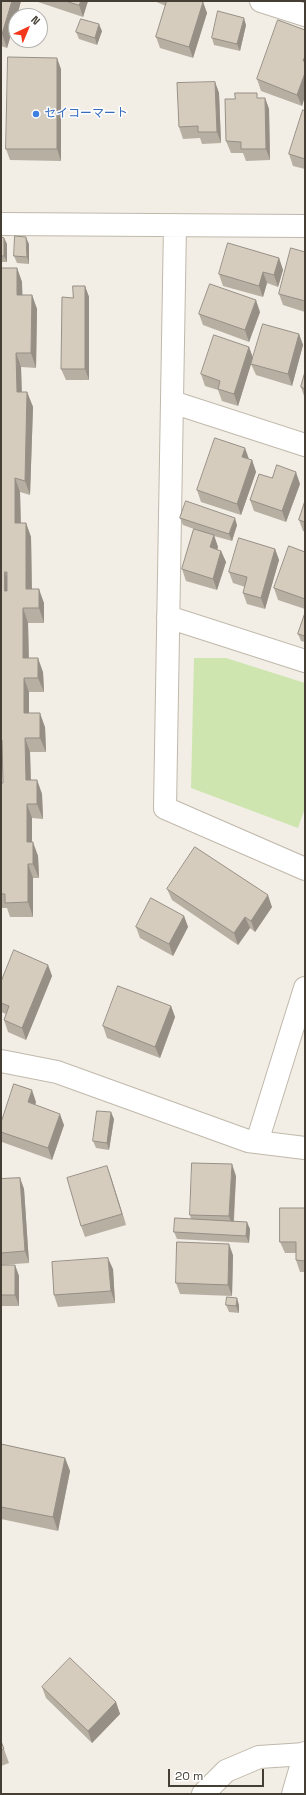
<!DOCTYPE html>
<meta charset="utf-8">
<style>
body{margin:0}
#map{position:relative;width:306px;height:1795px;overflow:hidden;background:#f2eee5;font-family:"Space Grotesk",sans-serif}
canvas{display:block}
.frame{position:absolute;inset:0;border:2px solid #443e35;pointer-events:none}
.north{position:absolute;left:8px;top:8px;width:40px;height:40px;box-sizing:border-box;background:#fff;border:1px solid #b4b2ae;border-radius:50%;rotate:44deg;font-size:11px;font-weight:700;line-height:16px;text-align:center;color:#443e35}
.north::after{content:'';display:block;margin:auto;width:14px;height:18px;background:#f3371b;clip-path:polygon(50% 0,100% 100%,50% 72%,0 100%)}
.scale{position:absolute;left:168px;top:1769px;width:96px;height:18px;box-sizing:border-box;border:2px solid #443e35;border-top:0;padding-left:5px;font-size:12px;line-height:14px;white-space:nowrap;color:#443e35;-webkit-text-stroke:3px #fff;paint-order:stroke}
</style>
<div id="map">
<canvas width="306" height="1795"></canvas>
<div class="frame"></div>
<div class="north">N</div>
<div class="scale">20 m</div>
</div>
<script>
const context = document.querySelector('canvas').getContext('2d');
context.lineJoin = 'round';
function paint(path, color) { context.fillStyle = color; context.fill(path, 'evenodd'); }
function strokePath(path, color, width, dash) { context.strokeStyle = color; context.lineWidth = width; context.lineCap = dash ? 'butt' : 'round'; context.setLineDash(dash || []); context.stroke(path); }
function write(font, color, halo, rows, align = 'center') {
  context.font = font + ' "Space Grotesk","Noto Sans JP",sans-serif'; context.lineWidth = 3; context.setLineDash([]); context.textBaseline = 'middle'; context.strokeStyle = halo; context.fillStyle = color; for (const [text, x, y, turn = 0] of rows) {
    context.save(); context.translate(x, y); context.rotate((+turn || 0) * Math.PI / 180); context.textAlign = isNaN(turn) ? turn : align; if (halo) context.strokeText(text, 0, 0); context.fillText(text, 0, 0); context.restore();
  }
}
paint(new Path2D(`
 M194,658H226L305,683V808L298,828L191,788Z`), '#cee5af');
const minor = new Path2D(`
 M261,1L305,15
 M1,224L305,226
 M175,225L165,808L305,869
 M172,402L305,445
 M168,617L305,661
 M1,1061L57,1072L248,1141L305,1148
 M257,1142L305,988
 M203,1794L226,1771L259,1757L305,1754`);
const tertiary = new Path2D(`
 M293,1794L305,1753`);
strokePath(minor, '#c0b8ab', 24);
strokePath(tertiary, '#c0b8ab', 24);
strokePath(minor, '#fff', 22);
strokePath(tertiary, '#fff', 22);
paint(new Path2D(`
 M1,1H21L17,16H16V18L7,48L1,46Z
 M35,1H88L83,17Z
 M154,1H200L203,2L207,13L193,58L160,48L156,37L166,6Z
 M246,25L240,51L214,45L212,38Z
 M305,30V96L302,106L261,91L257,79Z
 M102,31L97,45L79,39L76,32Z
 M61,69V161L10,160L6,149Z
 M215,82L219,93L221,143L202,144L200,138L183,139L179,127Z
 M259,98H265L269,109L270,160L246,161L243,153H231L226,141Z
 M305,111V169L293,166L289,154Z
 M1,237L4,238L7,244V262H1Z
 M29,244V264L17,263L14,256Z
 M305,252V312L283,305L279,294Z
 M279,258L283,270L278,287L267,283L263,297L223,286L219,274Z
 M1,268H17L22,282V295H32L37,309L36,368L21,367L22,392H27L33,407L30,495L20,492L21,523H26L31,537L32,589L44,603V623H28L29,658L43,672L44,692H29V713L45,727L46,752H30L31,780H37L42,794L43,819L32,818V842L38,856L39,878H33V917H10L7,908H1V783H3L2,755H1Z
 M85,286L89,297V380H66L61,369Z
 M260,312L249,342L203,325L199,314Z
 M299,334L303,345L292,386L256,375L251,364L252,360L238,406L222,401L218,390L205,386L201,374L249,347L253,358Z
 M305,372V399L301,387Z
 M249,459L252,460L256,472L241,515L201,502L197,490Z
 M272,478L300,484L286,522L254,511L250,500Z
 M305,501V532L303,531L299,520Z
 M180,518L237,525L232,541L214,536L218,547L217,550L221,551L226,562L217,590L186,581L182,569L194,529L183,525Z
 M275,549L279,560L265,609L247,604L243,593L245,587L233,583L229,572Z
 M305,552V609L278,600L274,588Z
 M305,613V642L301,641L298,634Z
 M167,889L272,907L255,932L250,928L238,945L172,900Z
 M184,916L188,927L173,956L140,938L136,927Z
 M48,965L52,976L26,1040L8,1032L4,1020L6,1014L1,1012V982Z
 M171,1006L175,1017L160,1058L107,1038L103,1026Z
 M36,1102L35,1105L64,1125L52,1160L2,1142L1,1139V1123Z
 M114,1119L109,1150L96,1148L93,1141Z
 M107,1166L126,1225L85,1237L81,1226Z
 M236,1176L234,1222L250,1229L249,1243L177,1239L174,1232L191,1219L190,1215Z
 M20,1178L24,1189L29,1263L1,1265V1179Z
 M305,1208V1272H300L296,1260V1253H285L280,1242Z
 M233,1255L232,1296L180,1294L176,1283Z
 M1,1265H15L19,1276V1306H1Z
 M113,1269L115,1303L58,1307L54,1295Z
 M226,1305H239V1313L229,1312Z
 M1,1444L65,1458L70,1471L58,1531L1,1519Z
 M42,1687L116,1702L120,1714L92,1743L46,1698Z
 M1,1741L9,1763L1,1766Z`), '#b8afa3');
paint(new Path2D(`
 M12,1H21L17,16H16V18L7,48L2,34Z
 M81,1H88L83,17L79,5Z
 M203,2L207,13L193,58L189,47Z
 M244,18L246,25L240,51L237,44Z
 M99,24L102,31L97,45L95,38Z
 M57,58L61,69V161L57,149Z
 M305,73V96L302,106L297,95Z
 M215,82L219,93L221,143L217,132Z
 M265,98L269,109L270,160L266,149Z
 M26,237L29,244V264L27,257Z
 M4,238L7,244V262L4,256Z
 M279,258L283,270L278,287L274,275Z
 M17,268L22,282L23,310L17,295Z
 M263,272L267,283L263,297L259,286Z
 M85,286L89,297V380L85,369Z
 M32,295L37,309L36,368L31,353Z
 M256,300L260,312L249,342L245,330Z
 M299,334L303,345L292,386L288,374Z
 M249,347L253,358L238,406L234,394Z
 M16,353L21,367L22,406L17,392Z
 M27,392L33,407L30,495L25,481Z
 M245,448L249,459L242,457Z
 M252,460L256,472L241,515L237,504Z
 M296,472L300,484L286,522L282,511Z
 M15,478L20,492L21,537L15,523Z
 M235,518L237,525L232,541L229,534Z
 M26,523L31,537L32,603L26,589Z
 M214,535L218,547L214,559L210,547Z
 M275,549L279,560L265,609L261,598Z
 M221,551L226,562L217,590L213,579Z
 M5,572L10,586V605L5,591Z
 M39,589L44,603V623L39,608Z
 M23,608L28,623L29,672L23,658Z
 M38,658L43,672L44,692L38,678Z
 M24,678L29,692V728L24,713Z
 M40,713L45,727L46,752L40,738Z
 M25,738L30,752L31,794L26,780Z
 M37,780L42,794L43,819L37,804Z
 M27,804L32,818V856L27,842Z
 M33,842L38,856L39,878L33,864Z
 M28,864L33,878V917L28,902Z
 M268,895L272,907L255,932L251,921Z
 M184,916L188,927L173,956L169,944Z
 M245,917L250,928L238,945L234,933Z
 M48,965L52,976L26,1040L22,1028Z
 M171,1006L175,1017L160,1058L155,1047Z
 M32,1090L36,1102L32,1114L28,1102Z
 M111,1112L114,1119L109,1150L107,1143Z
 M60,1114L64,1125L52,1160L48,1148Z
 M232,1164L236,1176L233,1228L229,1216Z
 M107,1166L111,1177L126,1225L122,1214Z
 M20,1178L24,1189L29,1263L25,1251Z
 M247,1222L250,1229L249,1243L246,1236Z
 M229,1244L233,1255L232,1296L228,1285Z
 M108,1258L113,1269L115,1303L111,1291Z
 M15,1265L19,1276V1306L15,1295Z
 M237,1298L239,1305V1313L236,1306Z
 M65,1458L70,1471L58,1531L53,1517Z
 M116,1702L120,1714L92,1743L88,1731Z`), '#968f85');
const building = new Path2D(`
 M1,1H12L2,34H1Z
 M66,1H81L79,5Z
 M167,1H200L203,2L189,47L156,37Z
 M218,11L244,18L237,44L212,38Z
 M81,19L99,24L95,38L76,32Z
 M278,20L305,30V56L303,61H305V73L297,95L257,79Z
 M8,57L57,58V149H6Z
 M215,82L217,132H198V126L179,127L177,83Z
 M235,93H257V98H265L266,149H241V142L226,141L225,99H235Z
 M303,110L305,111V159L289,154Z
 M15,236L26,237L27,257L14,256Z
 M1,237L4,238V256H1Z
 M228,243L279,258L274,275L263,272L259,286L219,274Z
 M291,248L305,252V301L279,294Z
 M1,268H17V295H32L31,353H16L17,392H27L25,481L15,478V523H26V589H39V608H23V658H38V678H24V713H40V738H25L26,780H37V804H27V842H33V864H28V902L5,903V894H1V783H3L2,740H1ZM5,572H7V591H5Z
 M210,284L256,300L245,330L199,314Z
 M73,286H85V369H61L62,297L73,298Z
 M263,324L299,334L288,374L251,364Z
 M214,335L249,347L234,394L218,389L220,381L201,374Z
 M305,372V389L301,387Z
 M215,438L245,448L242,457L252,460L237,504L197,490Z
 M277,465L296,472L282,511L250,500L259,474L272,478Z
 M186,501L235,518L229,534L180,518Z
 M305,501V522L299,520Z
 M194,529L214,535L210,547L221,551L213,579L182,569Z
 M239,538L275,549L261,598L243,593L247,577L229,572Z
 M289,546L305,552V599L274,588Z
 M305,613V636L298,634Z
 M195,847L268,895L251,921L245,917L234,933L167,889Z
 M151,898L184,916L169,944L136,927Z
 M14,950L48,965L22,1028L4,1020L9,1006L1,1003V982Z
 M118,986L171,1006L155,1047L103,1026Z
 M14,1084L32,1090L28,1102L60,1114L48,1148L1,1132V1123Z
 M97,1111L111,1112L107,1143L93,1141Z
 M192,1163L232,1164L229,1216L190,1215Z
 M107,1166L122,1214L81,1226L67,1178Z
 M20,1178L25,1251L1,1253V1179Z
 M280,1208H305V1261L296,1260V1242H280Z
 M175,1218L247,1222L246,1236L174,1232Z
 M177,1242L229,1244L228,1285L176,1283Z
 M108,1258L111,1291L54,1295L52,1262Z
 M1,1265H15V1295H1Z
 M227,1297L237,1298L236,1306L226,1305Z
 M1,1444L65,1458L53,1517L1,1507Z
 M70,1658L116,1702L88,1731L42,1687Z
 M1,1741L4,1749L1,1750Z`);
paint(building, '#d6ccbe');
strokePath(building, '#968f85', 1);
for (const [x, y, r, color] of [
 [36,114,4,"#3f7fe0"]
]) { const dot = new Path2D(); dot.arc(x, y, r, 0, 2 * Math.PI); context.fillStyle = color; context.fill(dot); strokePath(dot, '#fff', 1.5); }
write('12px', '#366cbe', '#fff', [
 ["セイコーマート",44,114]
], 'left');
</script>
